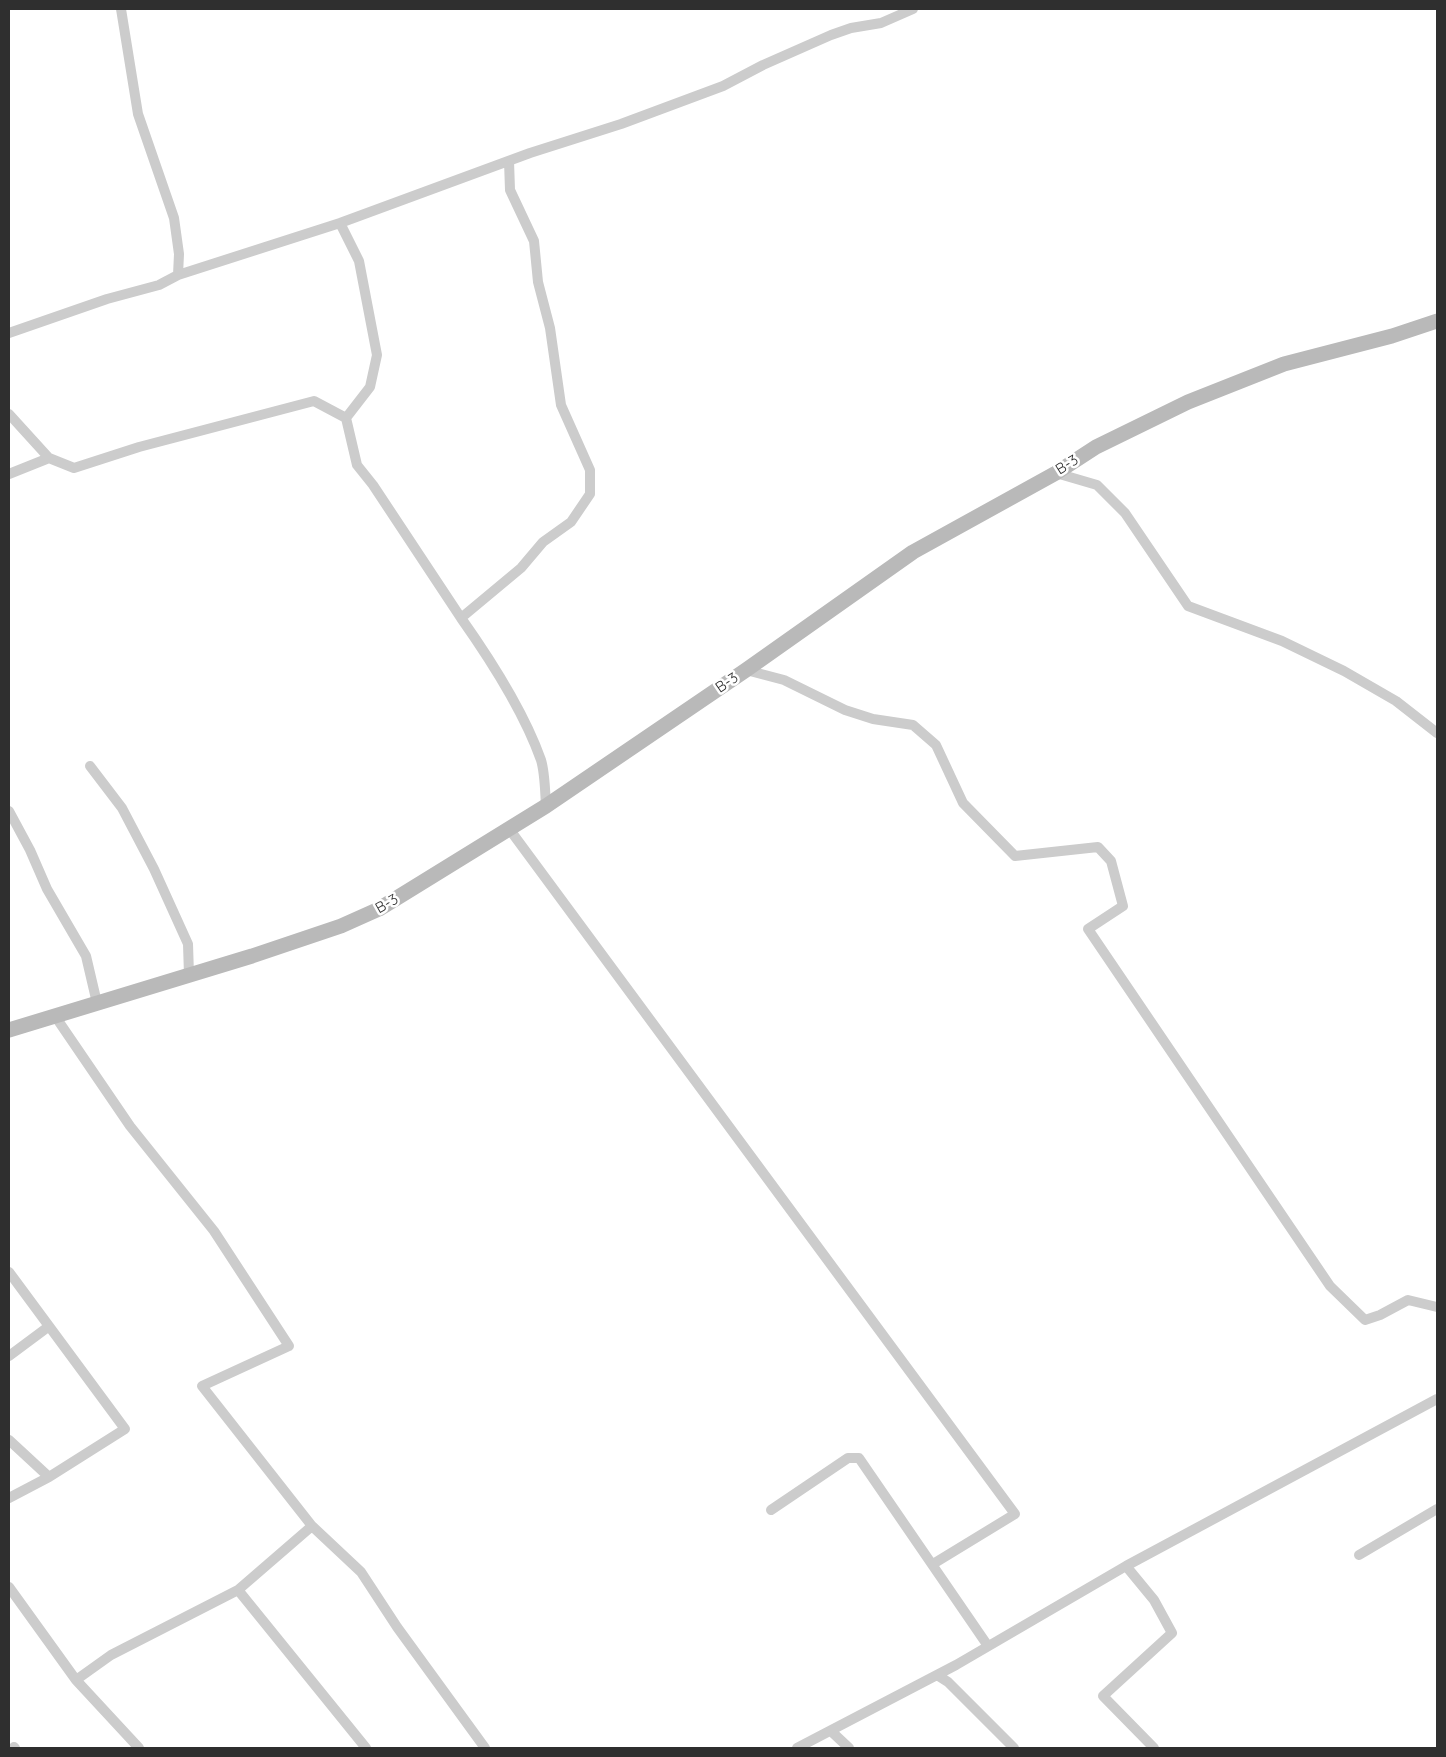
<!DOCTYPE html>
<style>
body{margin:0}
#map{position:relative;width:1446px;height:1757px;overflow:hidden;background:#fff;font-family:Quicksand,sans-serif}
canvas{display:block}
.frame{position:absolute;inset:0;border:10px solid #2f2f2f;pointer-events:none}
</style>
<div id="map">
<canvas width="1446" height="1757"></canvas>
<div class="frame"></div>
</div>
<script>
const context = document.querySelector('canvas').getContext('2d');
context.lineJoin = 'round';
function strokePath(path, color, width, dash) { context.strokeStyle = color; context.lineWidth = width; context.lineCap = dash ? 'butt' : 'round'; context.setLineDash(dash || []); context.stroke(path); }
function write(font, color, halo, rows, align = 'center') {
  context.font = font + ' Quicksand,sans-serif'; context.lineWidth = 5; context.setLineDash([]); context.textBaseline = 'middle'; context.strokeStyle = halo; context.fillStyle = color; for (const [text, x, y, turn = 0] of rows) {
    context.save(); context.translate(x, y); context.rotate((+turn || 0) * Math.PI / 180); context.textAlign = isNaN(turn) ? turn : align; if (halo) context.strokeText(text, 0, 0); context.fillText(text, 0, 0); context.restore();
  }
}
strokePath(new Path2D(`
 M121,9L138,114L174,218L179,254L178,275
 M509,161L510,190L534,241L538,282L550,328L561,405L590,470V494L571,522L543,542L521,568L461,618C490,659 524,712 541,760C545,773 545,791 546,806
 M340,223L359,261L377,355L370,387L346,418
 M9,333L107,299L159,285L178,275L340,223L530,153L621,124L723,86L763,65L831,35L851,28L881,23L913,9
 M9,414L49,458L74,468L139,447L314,401L346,418L357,465L373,485L461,618
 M1056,473L1097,485L1125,513L1188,606L1282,641L1344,671L1396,701L1437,733
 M9,474L49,458
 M746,670L784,680L845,710L873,719L913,725L936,745L963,803L1015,856L1098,847L1111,861L1123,906L1088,929L1330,1286L1365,1320L1380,1315L1408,1300L1437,1307
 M90,766L122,808L154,869L188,944L189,975
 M9,811L30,850L47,889L86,956L97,1003
 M510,830L1015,1514L933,1564
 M55,1016L130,1126L214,1231L289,1346L202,1386L312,1526L238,1590L111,1655L76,1680
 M9,1272L125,1429L49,1477L9,1440
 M9,1356L48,1327
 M9,1498L49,1477
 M771,1510L848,1458H859L988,1646
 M312,1526L361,1572L397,1627L485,1748
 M1359,1555L1437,1509
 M1126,1566L1154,1600L1172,1633L1103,1696L1154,1748
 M9,1587L76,1680L139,1748
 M238,1590L366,1748
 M937,1675L948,1682L1014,1748
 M832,1732L849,1748
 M14,1747L15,1748
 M797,1748L956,1665L1126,1566L1437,1399`), '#ccc', 10);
strokePath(new Path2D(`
 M9,1030L252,956L341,926L379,909L546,806L746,670L913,552L1056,473L1096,447L1188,402L1284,364L1392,336L1437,321`), '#b9b9b9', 15);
write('15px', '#2f2f2f', '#fff', [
 ["B-3",1067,465,-32],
 ["B-3",727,683,-34],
 ["B-3",387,904,-30]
]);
</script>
